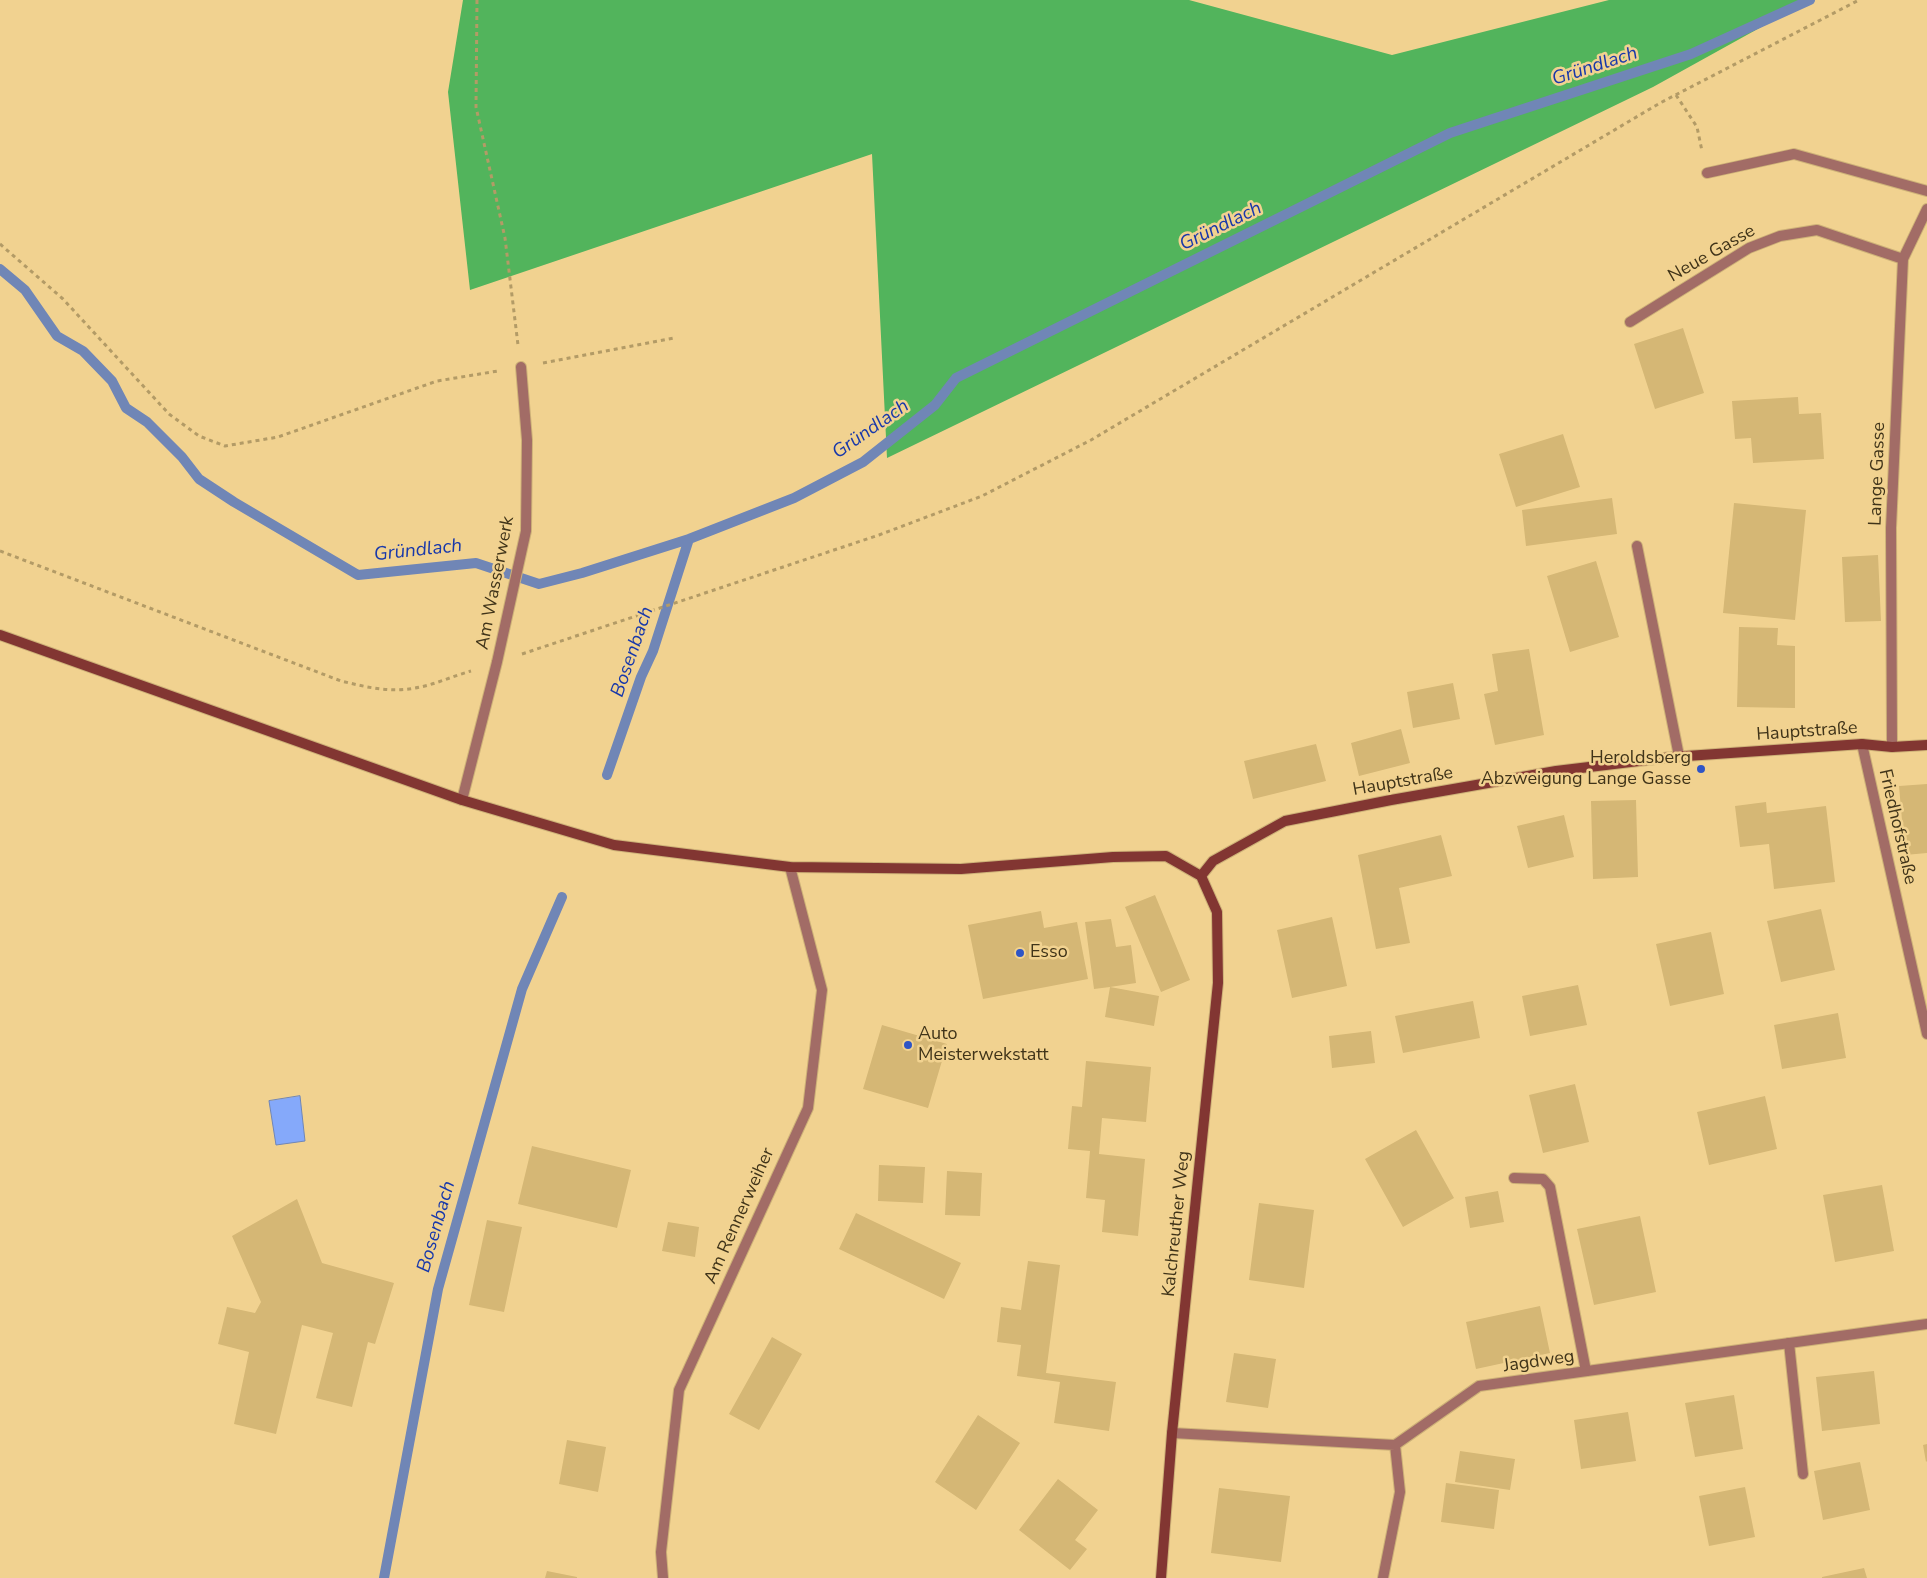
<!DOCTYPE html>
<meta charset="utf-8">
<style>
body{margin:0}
canvas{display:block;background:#f1d290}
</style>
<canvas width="1927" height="1578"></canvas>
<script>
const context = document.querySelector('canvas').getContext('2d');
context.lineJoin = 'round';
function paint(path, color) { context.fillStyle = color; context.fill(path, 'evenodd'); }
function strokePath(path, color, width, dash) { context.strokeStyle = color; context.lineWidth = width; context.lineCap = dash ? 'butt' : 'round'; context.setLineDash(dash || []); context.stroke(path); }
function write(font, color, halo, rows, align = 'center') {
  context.font = font + ' "Nunito Sans",sans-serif'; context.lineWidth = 5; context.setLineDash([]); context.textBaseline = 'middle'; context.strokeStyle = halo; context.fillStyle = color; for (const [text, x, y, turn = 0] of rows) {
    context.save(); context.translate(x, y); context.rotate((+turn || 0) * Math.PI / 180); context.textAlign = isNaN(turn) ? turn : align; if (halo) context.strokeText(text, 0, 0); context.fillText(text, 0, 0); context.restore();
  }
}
paint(new Path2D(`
 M463,0H1189L1392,55L1609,0H1810L1653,87L887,458L872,154L470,290L448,92Z`), '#52b45c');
const water = new Path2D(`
 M300,1096L305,1141L276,1145L269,1101Z`);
paint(water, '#85a9fa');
strokePath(water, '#7086b6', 1);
strokePath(new Path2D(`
 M0,269L25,290L57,336L83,351L112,381L126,408L147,422L182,457L199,479L234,502L358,575L476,563L539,584L582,573L689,539L794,498L863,462L935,405L956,378L1450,133L1691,54L1810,0
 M607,775L641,677L653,651L689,539
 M384,1578L438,1289L522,989L562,897`), '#7086b6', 10);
paint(new Path2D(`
 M1683,328L1704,393L1655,409L1634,344Z
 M1798,397L1799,414L1821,413L1824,459L1753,463L1751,438L1735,439L1732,401Z
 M1563,434L1580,487L1516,507L1499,454Z
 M1612,498L1617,534L1526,546L1522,510Z
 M1734,503L1806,510L1795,620L1723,613Z
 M1878,555L1881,621L1845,622L1842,557Z
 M1596,561L1619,637L1570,652L1547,576Z
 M1739,627L1778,628L1777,645L1795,646V708L1737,707Z
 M1529,649L1544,735L1495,745L1484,694L1498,691L1492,654Z
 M1453,683L1460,719L1413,728L1407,692Z
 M1401,729L1410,763L1359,776L1351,743Z
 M1316,744L1326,781L1253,799L1244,761Z
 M1927,784V853L1905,855L1899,786Z
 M1636,800L1638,877L1593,879L1591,801Z
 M1766,802L1767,813L1826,806L1835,882L1774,889L1769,844L1740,847L1735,806Z
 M1564,815L1574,857L1528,868L1517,826Z
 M1441,835L1452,876L1399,888L1410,943L1376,949L1358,855Z
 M1155,895L1190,980L1161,992L1125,907Z
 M1821,909L1835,970L1781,982L1767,921Z
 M1041,911L1044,928L1077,922L1088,979L983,999L968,925Z
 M1332,917L1347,986L1292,998L1277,930Z
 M1111,919L1116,947L1131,945L1136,983L1110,987L1159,996L1154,1026L1105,1017L1110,987L1094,989L1085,922Z
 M1711,932L1724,994L1670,1006L1656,944Z
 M1578,985L1587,1025L1530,1036L1522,996Z
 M1473,1001L1480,1038L1403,1053L1395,1016Z
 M1838,1013L1846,1058L1782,1069L1774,1025Z
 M882,1025L947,1044L928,1108L863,1089Z
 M1371,1031L1375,1063L1332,1068L1329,1036Z
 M1086,1061L1151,1067L1146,1122L1102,1118L1099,1154L1145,1159L1138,1236L1102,1232L1105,1200L1086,1198L1090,1151L1068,1149L1072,1106L1082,1107Z
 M1575,1084L1589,1142L1543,1153L1529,1095Z
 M1765,1096L1777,1149L1709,1165L1697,1112Z
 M1416,1130L1454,1198L1403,1227L1365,1159Z
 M532,1146L631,1170L617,1228L518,1204Z
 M879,1165L925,1167L923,1203L878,1201Z
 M947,1171L982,1173L980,1216L945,1215Z
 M1882,1185L1894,1251L1835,1262L1823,1195Z
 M1498,1191L1504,1222L1470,1228L1465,1197Z
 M297,1199L322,1263L394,1283L375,1344L368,1342L352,1407L316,1398L333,1333L302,1325L276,1434L234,1424L249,1352L218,1344L227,1307L255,1313L261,1302L232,1236Z
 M1259,1203L1314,1210L1304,1288L1249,1280Z
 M856,1213L961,1263L944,1299L839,1249Z
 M1640,1216L1656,1292L1594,1305L1577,1229Z
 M487,1220L522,1227L504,1312L469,1305Z
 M668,1222L699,1227L695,1257L662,1251Z
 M1028,1261L1060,1265L1046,1373L1116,1382L1109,1431L1054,1423L1060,1382L1017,1376L1021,1345L997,1342L1001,1307L1021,1310Z
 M1540,1306L1550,1353L1476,1369L1466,1322Z
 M772,1337L802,1354L759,1430L729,1414Z
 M1234,1353L1276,1359L1268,1408L1226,1402Z
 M1874,1371L1880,1424L1822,1431L1816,1377Z
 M1734,1395L1743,1449L1695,1457L1685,1403Z
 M1628,1412L1636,1461L1581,1469L1574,1420Z
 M978,1415L1020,1443L976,1510L935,1482Z
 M567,1440L606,1447L598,1492L559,1484Z
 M1927,1444V1461L1926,1462L1923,1445Z
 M1460,1451L1515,1459L1510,1490L1455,1482Z
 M1860,1462L1870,1510L1823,1520L1814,1471Z
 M1058,1479L1098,1510L1075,1540L1087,1549L1070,1570L1019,1530Z
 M1446,1483L1499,1490L1494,1529L1441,1522Z
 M1745,1487L1755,1537L1709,1546L1699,1496Z
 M1219,1488L1290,1496L1281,1562L1211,1553Z
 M1864,1568L1867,1578H1822V1577Z
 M547,1571L577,1577V1578H545Z`), '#d5b775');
const lane = new Path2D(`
 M1707,173L1794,154L1927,191
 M1637,546L1679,756
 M462,800L497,662L526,531L527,440L521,367
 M1514,1178L1543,1179L1550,1187L1586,1371
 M1789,1343L1803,1474`);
const street = new Path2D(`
 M1630,322L1749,248L1780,236L1817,230L1903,259
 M1862,744L1927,1034
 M1892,747L1891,528L1903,259L1927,209
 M1172,1433L1395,1445L1479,1386L1927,1324
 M663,1578L661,1552L679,1390L808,1108L822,990L790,867
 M1383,1578L1400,1492L1395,1445`);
const secondary = new Path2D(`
 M0,635L462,800L614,845L790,867L961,869L1113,857L1166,856L1201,876
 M1201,876L1213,861L1285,821L1391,800L1556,771L1672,757L1862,744L1892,747L1927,745
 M1161,1578L1172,1433L1218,983L1217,912L1201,876`);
strokePath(lane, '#ceb278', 12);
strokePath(street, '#ceb278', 12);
strokePath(secondary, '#ceb278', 12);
strokePath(new Path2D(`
 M477,0L476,107L505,238L518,345
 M1676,95L1697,127L1702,151
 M0,244L63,299L169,414L199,436L225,446L278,437L437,381L498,371
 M543,363L674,338
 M0,551L341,681C366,687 390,693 415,688C434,685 453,676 471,671
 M522,654L879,535L982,496L1091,440L1660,103L1859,0`), '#b39b66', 3, [4, 4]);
strokePath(lane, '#a26c66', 10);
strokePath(street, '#a26c66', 10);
strokePath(secondary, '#823632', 10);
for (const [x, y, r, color] of [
 [1701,769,5,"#2f55c5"],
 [1020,953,5,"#2f55c5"],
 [908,1045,5,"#2f55c5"]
]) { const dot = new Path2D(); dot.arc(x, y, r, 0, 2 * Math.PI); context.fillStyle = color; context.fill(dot); strokePath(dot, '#f1d290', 2); }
write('18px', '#403419', '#f1d290', [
 ["Neue Gasse",1712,254,-30],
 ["Lange Gasse",1878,474,-88],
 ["Am Wasserwerk",496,583,-79],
 ["Hauptstraße",1807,732,-4],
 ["Hauptstraße",1403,782,-10],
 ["Friedhofstraße",1897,827,77],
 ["Am Rennerweiher",740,1216,-66],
 ["Kalchreuther Weg",1177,1224,-84],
 ["Jagdweg",1539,1362,-8]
]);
write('18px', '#403419', '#f1d290', [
 ["Heroldsberg",1691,759,"right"],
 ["Abzweigung Lange Gasse",1691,780,"right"],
 ["Esso",1030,953],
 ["Auto",918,1035],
 ["Meisterwekstatt",918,1056]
], 'left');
write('italic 19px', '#1838aa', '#f1d290', [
 ["Gründlach",1595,67,-18],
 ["Gründlach",1221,227,-26],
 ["Gründlach",871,430,-35],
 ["Gründlach",418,551,-6],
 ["Bosenbach",633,652,-71],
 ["Bosenbach",437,1227,-74]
]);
</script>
